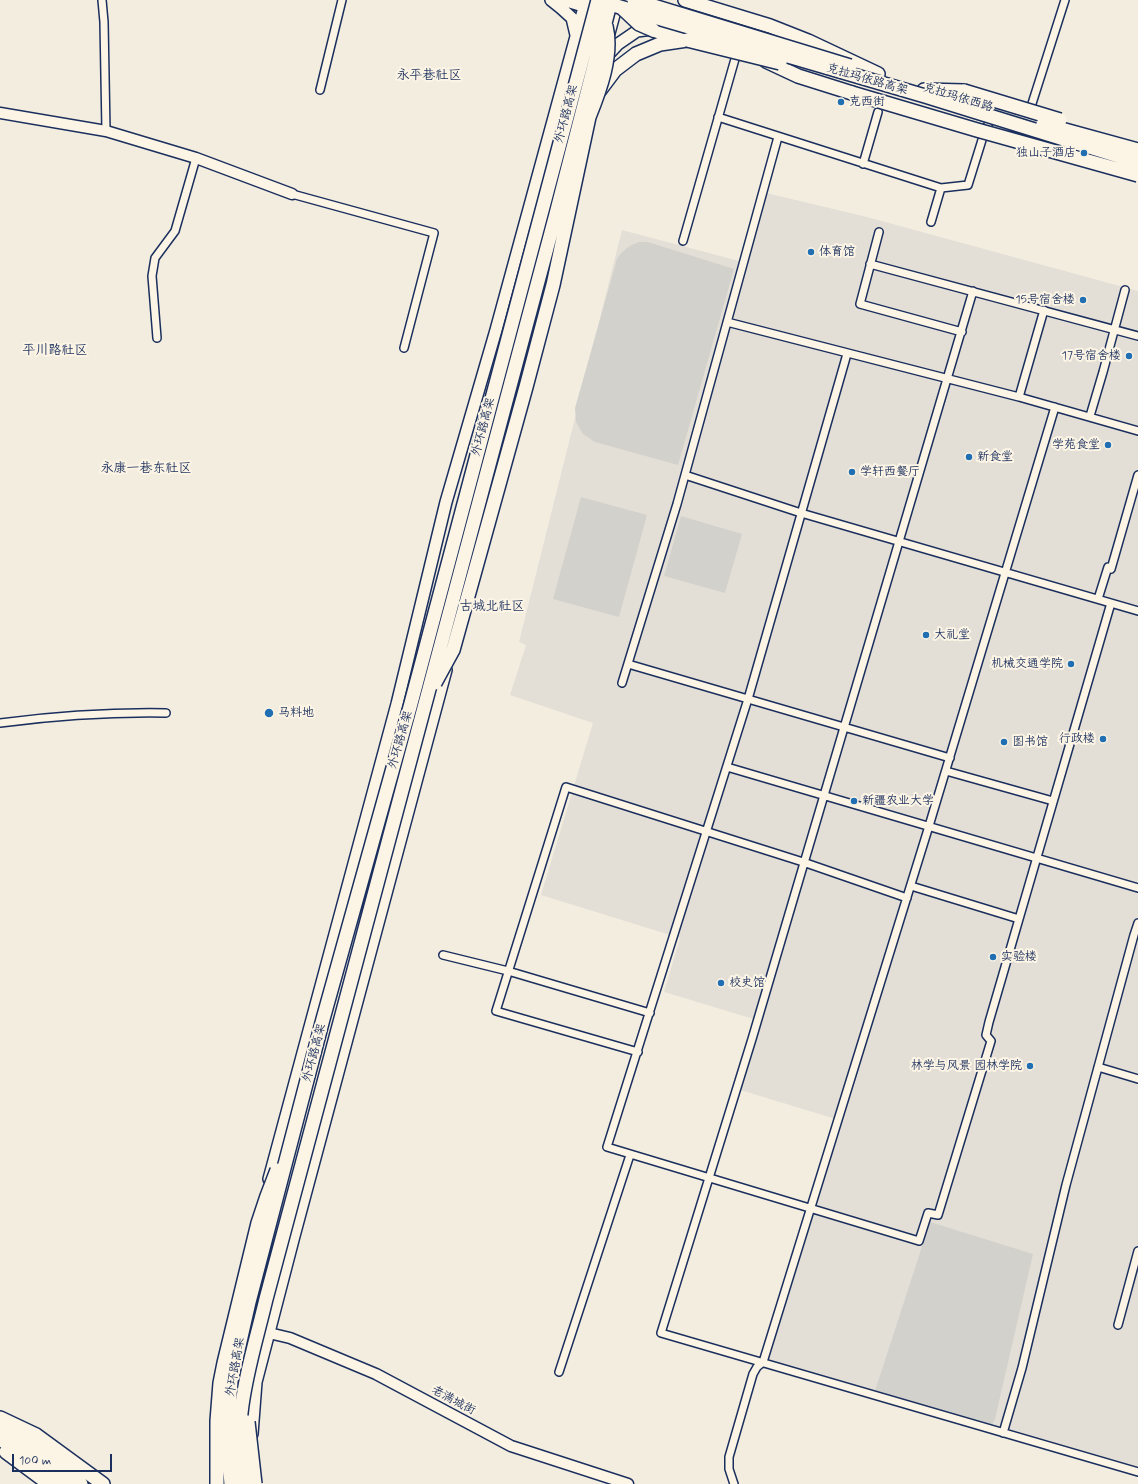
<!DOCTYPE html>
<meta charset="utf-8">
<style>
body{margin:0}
#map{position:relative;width:1138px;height:1484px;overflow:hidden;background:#f3ede0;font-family:Mynerve,sans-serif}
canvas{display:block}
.scale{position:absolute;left:12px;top:1454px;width:100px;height:18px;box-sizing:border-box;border:2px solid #1b2f5e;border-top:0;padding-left:5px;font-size:12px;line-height:14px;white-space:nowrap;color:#1b2f5e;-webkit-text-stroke:3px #fcf5e5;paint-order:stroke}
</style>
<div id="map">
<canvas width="1138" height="1484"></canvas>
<div class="scale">100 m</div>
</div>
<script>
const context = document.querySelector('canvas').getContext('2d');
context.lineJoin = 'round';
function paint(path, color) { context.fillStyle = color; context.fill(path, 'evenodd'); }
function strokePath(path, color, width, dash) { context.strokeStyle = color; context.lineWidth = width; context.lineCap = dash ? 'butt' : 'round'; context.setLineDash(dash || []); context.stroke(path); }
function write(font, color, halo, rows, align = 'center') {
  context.font = font + ' Mynerve,"LXGW WenKai TC",sans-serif'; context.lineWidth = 4; context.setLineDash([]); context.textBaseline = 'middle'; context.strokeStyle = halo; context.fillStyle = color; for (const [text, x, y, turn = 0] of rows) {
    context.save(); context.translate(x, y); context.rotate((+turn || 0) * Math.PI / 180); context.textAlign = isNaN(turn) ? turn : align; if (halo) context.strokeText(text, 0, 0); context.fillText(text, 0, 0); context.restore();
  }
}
paint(new Path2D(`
 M758,191L867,217L1138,291V879L1135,887L1138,888V1471L763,1362L839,1120L737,1089L757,1020L664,992L680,938L541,895L593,723L510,695L526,645L519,642L622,230L739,261Z`), '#e3dfd6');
paint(new Path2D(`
 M639,242H648L734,269L678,465L595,442L583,434L576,422L575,408L617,259C623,250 628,246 639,242Z
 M581,497L647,515L619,617L553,599Z
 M681,516L742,534L725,593L664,576Z
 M930,1222L1033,1254L995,1419L991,1426L875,1391Z`), '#d3d1cc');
const street = new Path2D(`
 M102,0L104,22L106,131
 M320,90L342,0
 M1029,113L1065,0
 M718,117L941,188
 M863,164L878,112
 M292,194L434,233L404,348
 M931,222L941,188L968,185L982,140L989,122
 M879,232L860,304L962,332
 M683,241L735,59
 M870,264L1138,336
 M973,291L752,1039L661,1333L1138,1472
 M727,322L1019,397L1138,431
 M157,338L152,276L155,258L175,231L196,158
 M847,354L748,699L607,1147L919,1241L928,1213L938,1215L991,1041L986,1035L989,1022L1111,603
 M1019,397L1044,310
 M1090,416L1103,372L1125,290
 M685,475L801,513L1138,611
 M1098,599L1108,567L1111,569L1138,475
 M628,664L950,758
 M622,683L677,504L778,137
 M0,723C55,716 110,712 166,713
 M727,767L1138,888
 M946,771L1053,801
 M911,886L1019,919
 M443,955L508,971L650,1013
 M638,1052L496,1011L566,787L803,862L907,898
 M1098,1067L1138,1079
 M1118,1325L1138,1251
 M559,1372L630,1155
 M1003,1433L1022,1368L1066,1185L1134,935L1138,923
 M734,1484L729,1469V1457L753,1374L757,1367L763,1362L929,826L1055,407`);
const secondary = new Path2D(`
 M0,113L106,131L196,158L292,194
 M269,1333L290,1338L376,1374L511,1446L628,1484`);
const primary = new Path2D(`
 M551,0L561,8L572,18L576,35
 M563,0L590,8
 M608,37L618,0
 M604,59L618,44L637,31L652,29
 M939,94L1051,124
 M517,402L520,385L556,242
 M269,1179L397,704L446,502L496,330L586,0
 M252,1434L256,1382L294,1236L446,670`);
const highway = new Path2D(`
 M685,0L770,26L808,41L878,74
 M653,30L683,39
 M766,61L798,76L852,93
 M600,90L615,70L636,54L660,44L687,40
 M924,90L964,91
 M0,1418L36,1435L103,1484
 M2,1426L22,1439L81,1484
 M0,1439L66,1484
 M6,1452L49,1484`);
strokePath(street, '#1b2f5e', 10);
strokePath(secondary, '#1b2f5e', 13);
strokePath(primary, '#1b2f5e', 14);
strokePath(highway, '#1b2f5e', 16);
strokePath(street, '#fcf5e5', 7);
strokePath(secondary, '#fcf5e5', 10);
strokePath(primary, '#fcf5e5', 11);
strokePath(highway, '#fcf5e5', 13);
const highwayBridge = new Path2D(`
 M634,0L850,66
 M603,2L925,96L1138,162
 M623,9L639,24L653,30
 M687,40L780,63
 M964,91L1060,120
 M852,93L977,130L1138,175
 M1043,124L1138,150
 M435,683L453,650L526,387L553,285L589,117C600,90 613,55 606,26
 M248,1422L255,1484
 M217,1484V1421L220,1383L224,1363L258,1223L267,1196L277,1170
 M231,1484L227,1435L231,1381L249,1302L323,1019L410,707L598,0
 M243,1484C240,1461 239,1436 241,1413C245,1375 257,1337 266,1299L556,214L611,0`);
strokePath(highwayBridge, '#1b2f5e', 16, []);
strokePath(highwayBridge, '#fcf5e5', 13);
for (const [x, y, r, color] of [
 [841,102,4,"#1f6fb2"],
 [1084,153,4,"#1f6fb2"],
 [811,252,4,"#1f6fb2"],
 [1083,300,4,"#1f6fb2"],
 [1129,356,4,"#1f6fb2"],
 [1108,445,4,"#1f6fb2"],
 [969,457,4,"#1f6fb2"],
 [852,472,4,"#1f6fb2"],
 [926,635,4,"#1f6fb2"],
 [1071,664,4,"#1f6fb2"],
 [269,713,5,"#1f6fb2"],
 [1103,739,4,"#1f6fb2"],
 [1004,742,4,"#1f6fb2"],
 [854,801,4,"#1f6fb2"],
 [993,957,4,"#1f6fb2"],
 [721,983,4,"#1f6fb2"],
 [1030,1066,4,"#1f6fb2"]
]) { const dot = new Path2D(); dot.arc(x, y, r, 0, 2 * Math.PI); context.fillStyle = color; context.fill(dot); strokePath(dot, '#fcf5e5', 1.5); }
write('12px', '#1b2f5e', '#fcf5e5', [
 ["克拉玛依路高架",867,80,16],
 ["克拉玛依西路",958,98,17],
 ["外环路高架",567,114,-75],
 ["外环路高架",484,427,-75],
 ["外环路高架",401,740,-74],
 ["外环路高架",315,1053,-75],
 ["外环路高架",236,1367,-80],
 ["老满城街",453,1401,28]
]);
write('12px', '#1b2f5e', '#fcf5e5', [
 ["克西街",849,102],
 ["独山子酒店",1076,153,"right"],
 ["体育馆",819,252],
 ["15号宿舍楼",1075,300,"right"],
 ["17号宿舍楼",1121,356,"right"],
 ["学苑食堂",1100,445,"right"],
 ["新食堂",977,457],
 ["学轩西餐厅",860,472],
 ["大礼堂",934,635],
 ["机械交通学院",1063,664,"right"],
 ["马料地",278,713],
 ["行政楼",1095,739,"right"],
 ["图书馆",1012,742],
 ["新疆农业大学",862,801],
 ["实验楼",1001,957],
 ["校史馆",729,983],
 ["林学与风景 园林学院",1022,1066,"right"]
], 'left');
write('13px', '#1b2f5e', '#fcf5e5', [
 ["永平巷社区",429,76],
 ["平川路社区",55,351],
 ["永康一巷东社区",146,469],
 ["古城北社区",492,607]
]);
</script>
